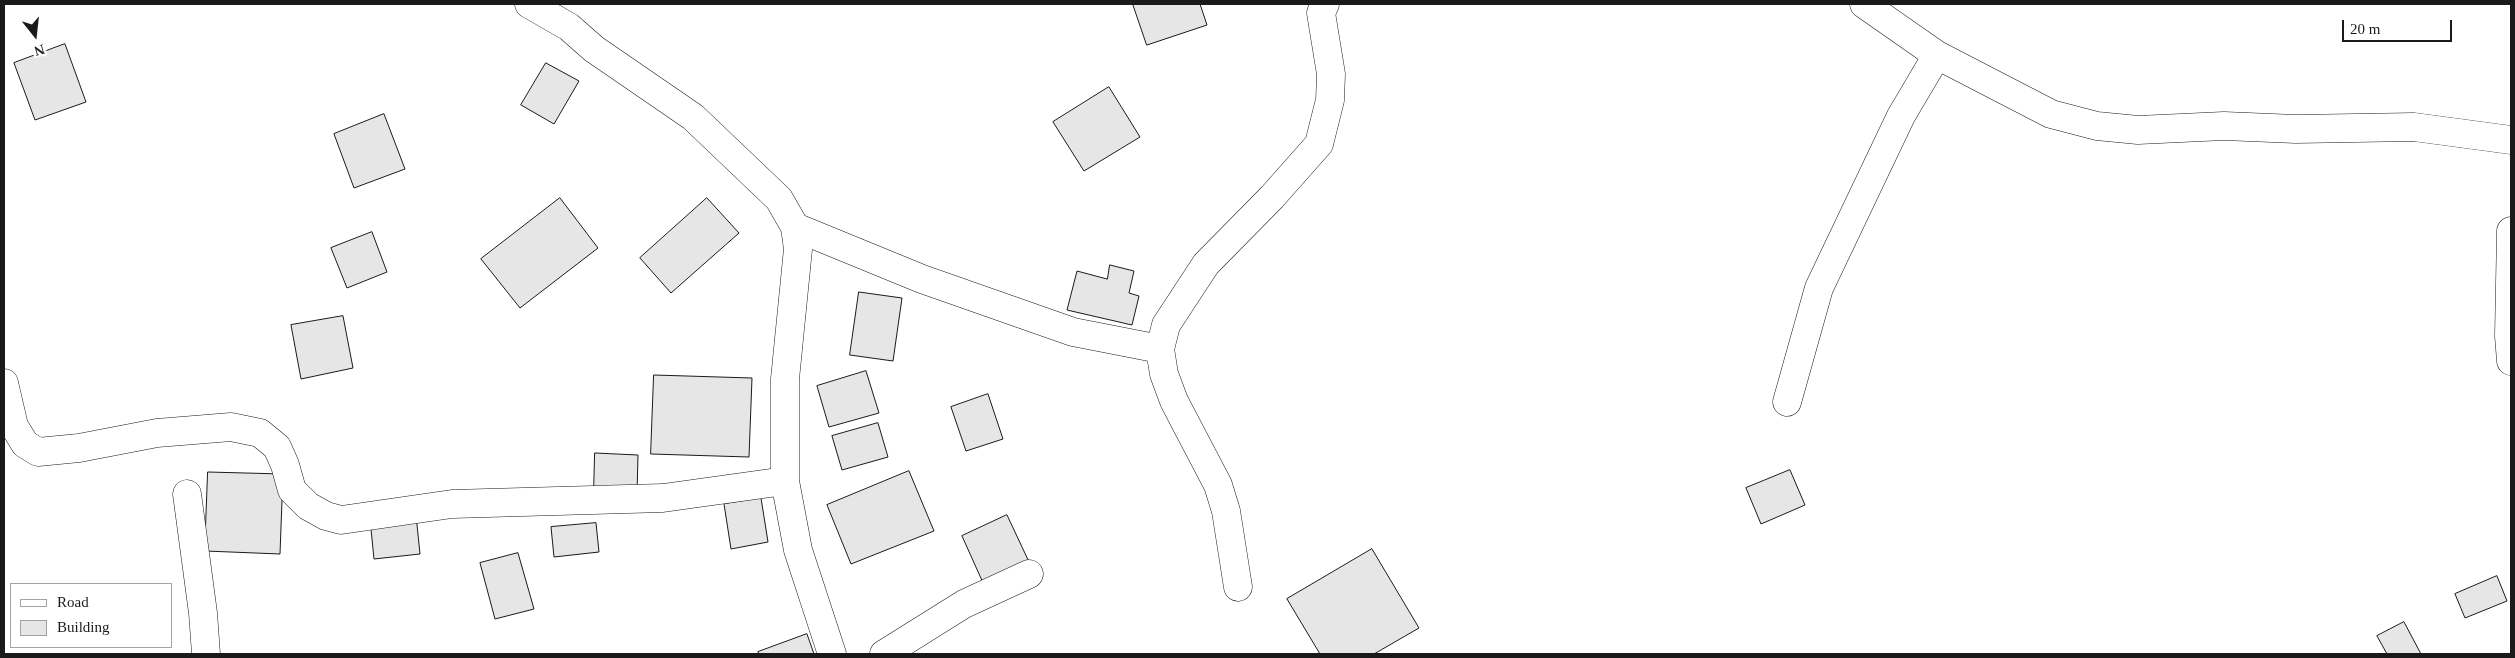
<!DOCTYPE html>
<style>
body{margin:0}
#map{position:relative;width:2515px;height:658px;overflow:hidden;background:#fff;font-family:"Times New Roman",serif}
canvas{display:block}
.frame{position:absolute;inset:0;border:5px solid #1a1a1a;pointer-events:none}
.legend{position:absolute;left:10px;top:583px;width:162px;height:65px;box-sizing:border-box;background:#fff;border:1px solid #a3a3a3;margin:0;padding:6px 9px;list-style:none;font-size:15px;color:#1a1a1a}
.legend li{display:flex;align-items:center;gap:10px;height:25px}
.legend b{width:25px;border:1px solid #a3a3a3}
.north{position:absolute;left:10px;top:10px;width:50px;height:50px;-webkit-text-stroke:4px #fff;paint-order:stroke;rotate:164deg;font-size:14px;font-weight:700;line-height:20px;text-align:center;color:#1a1a1a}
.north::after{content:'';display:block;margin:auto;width:18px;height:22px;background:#1a1a1a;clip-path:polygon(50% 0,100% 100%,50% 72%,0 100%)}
.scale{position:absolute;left:2342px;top:20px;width:110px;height:22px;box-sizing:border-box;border:2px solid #1a1a1a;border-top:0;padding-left:6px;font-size:15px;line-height:18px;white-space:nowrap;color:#1a1a1a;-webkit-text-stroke:4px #fff;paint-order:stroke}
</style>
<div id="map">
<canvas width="2515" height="658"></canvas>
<div class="frame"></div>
<ul class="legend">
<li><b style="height:6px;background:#fff"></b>Road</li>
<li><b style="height:14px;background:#e6e6e6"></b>Building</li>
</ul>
<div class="north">N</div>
<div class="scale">20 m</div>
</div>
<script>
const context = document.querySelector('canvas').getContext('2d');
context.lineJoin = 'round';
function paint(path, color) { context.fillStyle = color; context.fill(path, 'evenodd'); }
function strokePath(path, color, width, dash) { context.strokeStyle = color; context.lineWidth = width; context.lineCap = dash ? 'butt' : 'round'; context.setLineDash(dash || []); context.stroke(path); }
const building = new Path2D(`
 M1133,4H1200L1207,25L1147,45Z
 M65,44L86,102L35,120L14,63Z
 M546,63L579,81L554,124L521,105Z
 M1109,87L1140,137L1084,171L1053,122Z
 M384,114L405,169L354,188L334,134Z
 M560,198L598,248L520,308L481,259Z
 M707,198L739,233L671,293L640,258Z
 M372,232L387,272L347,288L331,248Z
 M1110,265L1134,271L1129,293L1139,296L1132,325L1067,310L1077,271L1107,279Z
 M859,292L902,298L893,361L850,355Z
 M343,316L353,368L301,379L291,325Z
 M866,371L879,413L829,427L817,386Z
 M654,375L752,378L749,457L651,454Z
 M988,394L1003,439L966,451L951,407Z
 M878,423L888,457L842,470L832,436Z
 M595,453L638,455L637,494L594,492Z
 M1790,470L1805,505L1761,524L1746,488Z
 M909,471L934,531L851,564L827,505Z
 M208,472L283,474L280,554L205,551Z
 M761,498L768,542L731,549L724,504Z
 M416,515L420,554L374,559L370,519Z
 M1007,515L1030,564L984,585L962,536Z
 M596,523L599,552L554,557L551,527Z
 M1372,549L1419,628L1374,654H1320L1287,599Z
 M518,553L534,609L495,619L480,563Z
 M2497,576L2507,601L2465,618L2455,594Z
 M2404,622L2421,654H2387L2377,636Z
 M807,634L814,654H759L758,652Z`);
paint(building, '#e6e6e6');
strokePath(building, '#1a1a1a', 1);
const minor = new Path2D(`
 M529,4L569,27L594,49L693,117L779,199L795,227L798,249L785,379V481L798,550L832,654
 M1864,4L1937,55L2051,114L2097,126L2138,130L2224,126L2296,129L2414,127L2511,140
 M795,227L922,279L1073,332L1160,349
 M4,383L14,426L25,444L38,452L79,448L157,433L231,427L260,433L277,447L285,465L292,490L308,506L326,516L341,520L452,504L663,498L785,481
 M1787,402L1819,288L1901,116L1937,55
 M187,494L203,613L206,654
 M1238,587L1226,511L1218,485L1174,401L1164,374L1160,349L1166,325L1206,264L1272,197L1319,144L1330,100L1331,74L1321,13L1325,4
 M884,654L964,604L1029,574`);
const tertiary = new Path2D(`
 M2511,231L2509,336L2511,361`);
strokePath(minor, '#1a1a1a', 29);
strokePath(tertiary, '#1a1a1a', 29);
strokePath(minor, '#fff', 28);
strokePath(tertiary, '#fff', 28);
</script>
